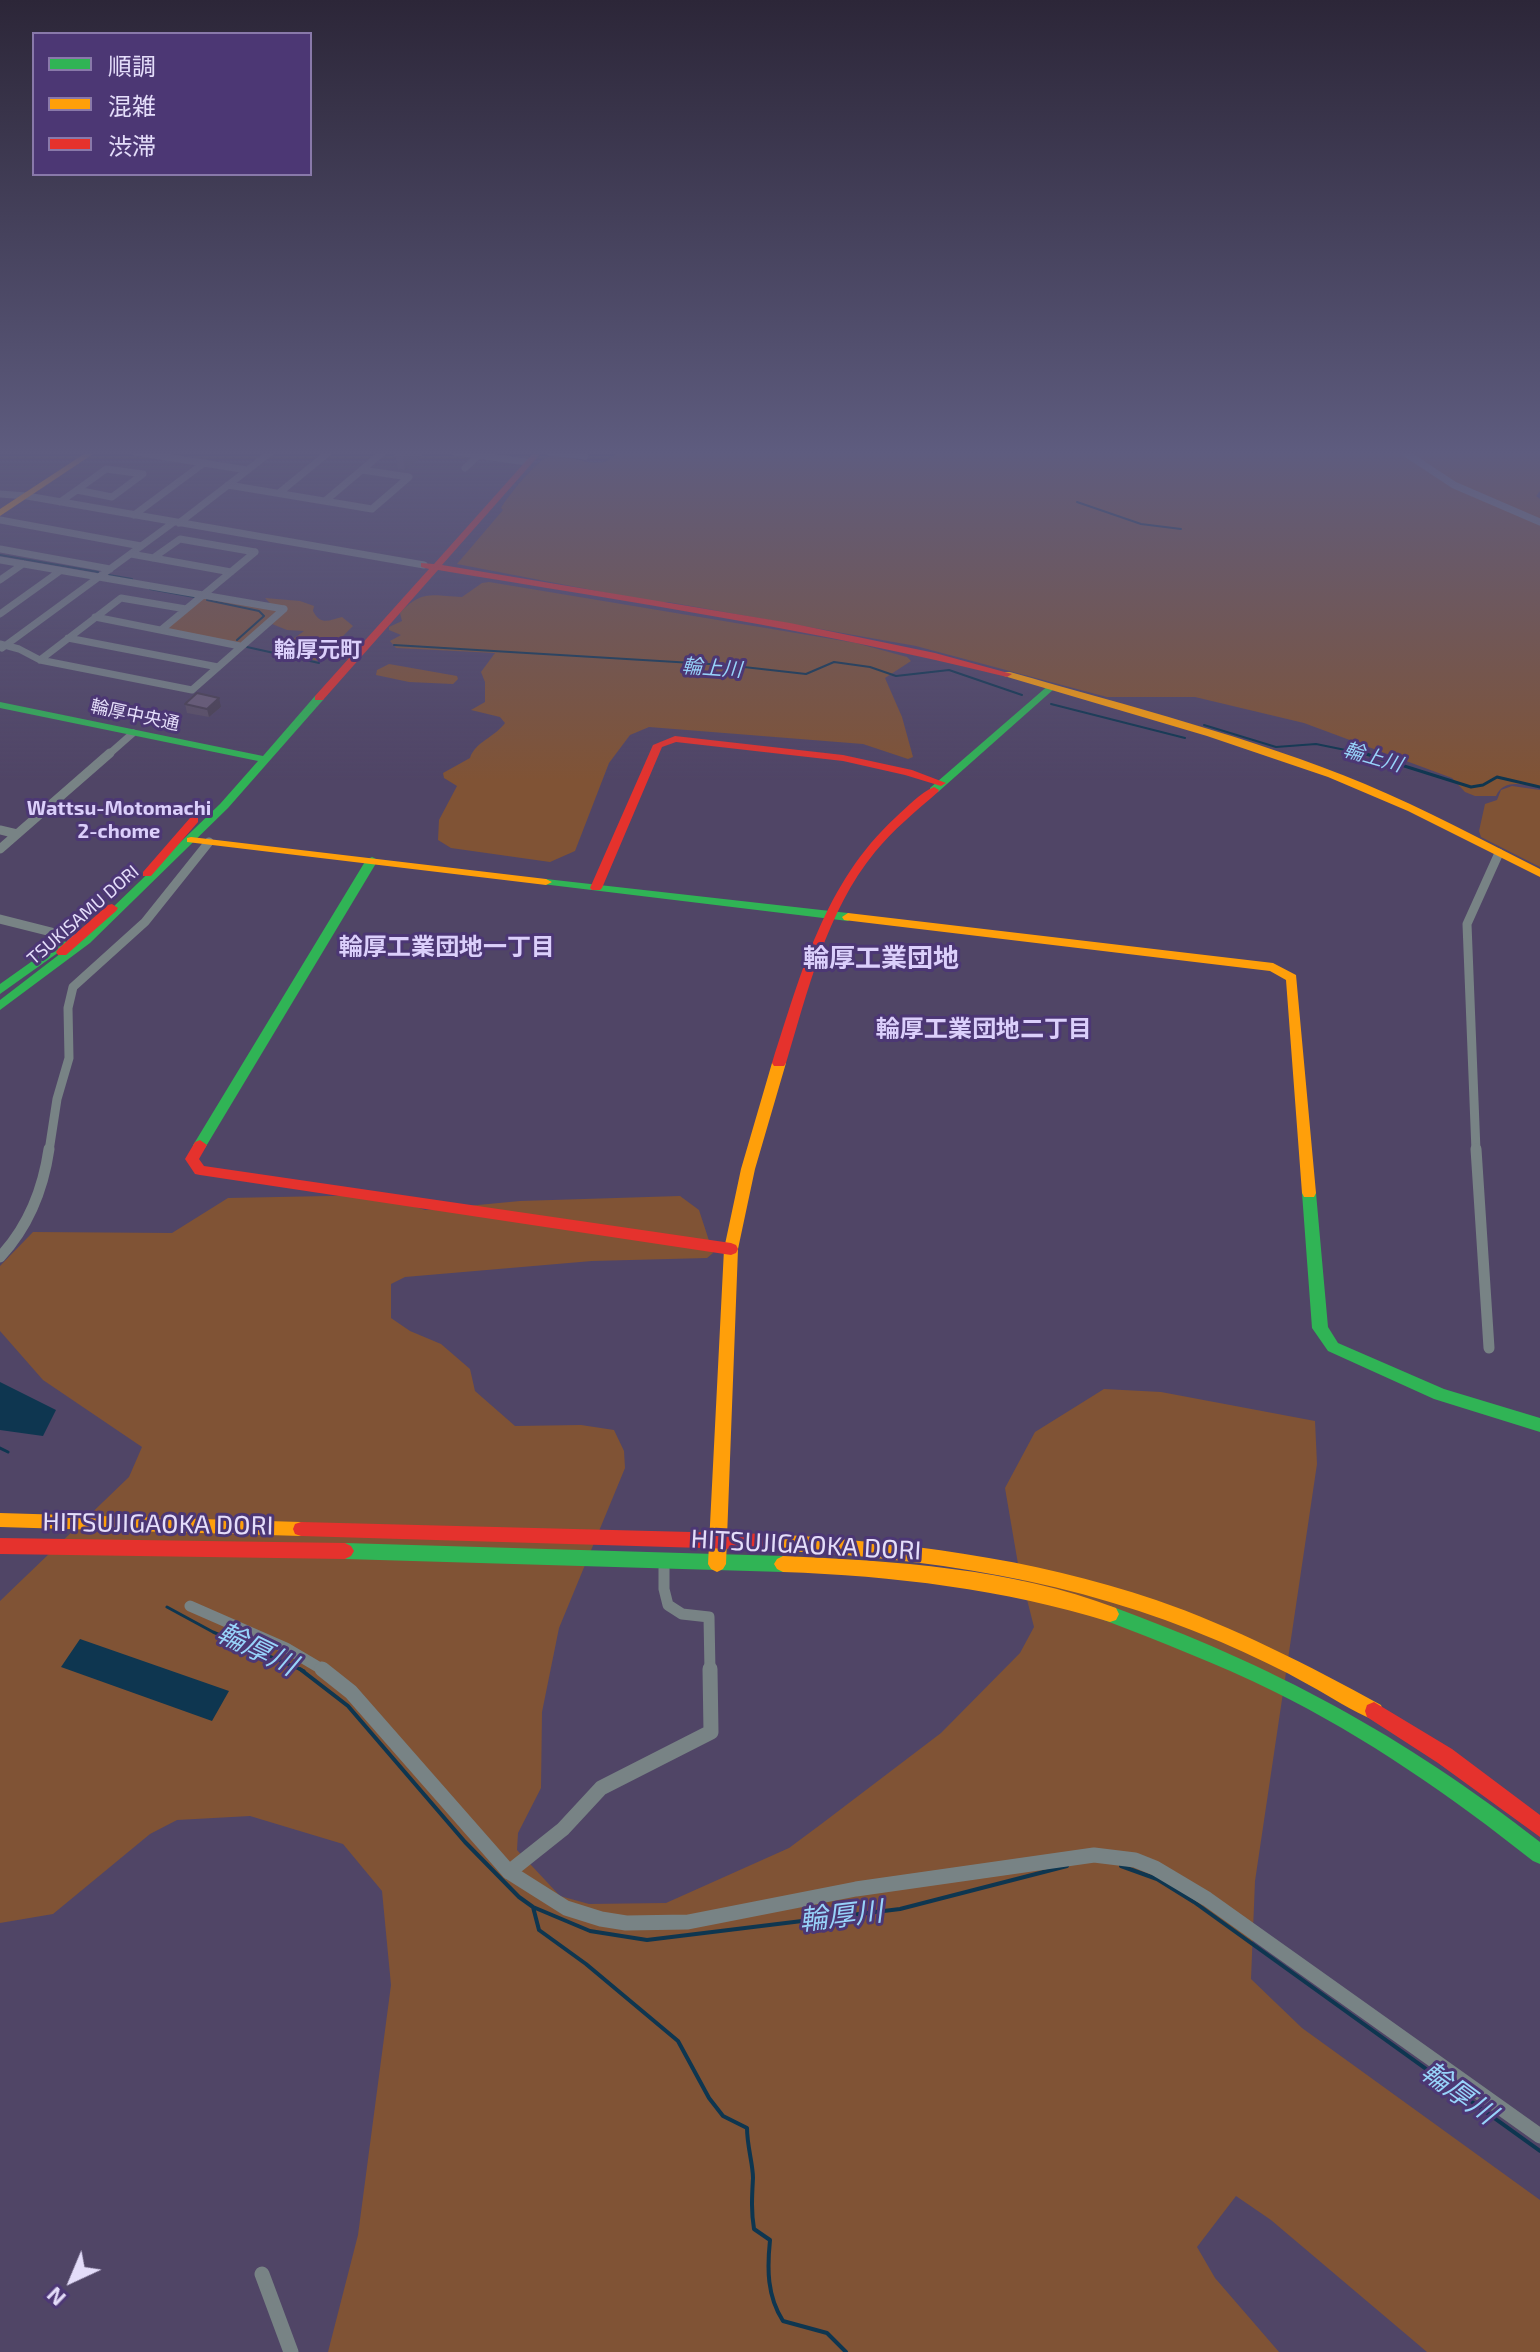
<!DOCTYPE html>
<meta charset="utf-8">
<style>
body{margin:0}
#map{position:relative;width:1540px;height:2352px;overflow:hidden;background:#504566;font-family:"Exo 2","Noto Sans JP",sans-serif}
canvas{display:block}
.legend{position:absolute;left:32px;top:32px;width:280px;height:144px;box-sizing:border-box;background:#4c3774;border:2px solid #8979aa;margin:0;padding:10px 14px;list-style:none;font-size:24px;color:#e4ddfa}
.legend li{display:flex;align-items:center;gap:16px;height:40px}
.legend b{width:40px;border:2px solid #8979aa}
.north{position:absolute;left:32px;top:2240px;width:80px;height:80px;-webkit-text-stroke:6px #4c3774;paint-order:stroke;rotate:224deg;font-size:22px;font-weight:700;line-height:32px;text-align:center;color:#e4ddfa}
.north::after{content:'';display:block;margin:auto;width:28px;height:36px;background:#e4ddfa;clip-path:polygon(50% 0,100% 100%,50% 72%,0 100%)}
</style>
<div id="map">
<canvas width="1540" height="2352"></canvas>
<ul class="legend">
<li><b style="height:10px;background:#30b455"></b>順調</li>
<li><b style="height:10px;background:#ff9f0a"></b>混雑</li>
<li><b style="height:10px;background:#e5322d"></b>渋滞</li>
</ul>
<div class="north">N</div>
</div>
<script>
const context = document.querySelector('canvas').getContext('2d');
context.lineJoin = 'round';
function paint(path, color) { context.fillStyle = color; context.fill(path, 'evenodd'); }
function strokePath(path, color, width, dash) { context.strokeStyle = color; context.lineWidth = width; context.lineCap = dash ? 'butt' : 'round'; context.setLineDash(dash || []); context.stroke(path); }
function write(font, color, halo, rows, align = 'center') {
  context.font = font + ' "Exo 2","Noto Sans JP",sans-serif'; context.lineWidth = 6; context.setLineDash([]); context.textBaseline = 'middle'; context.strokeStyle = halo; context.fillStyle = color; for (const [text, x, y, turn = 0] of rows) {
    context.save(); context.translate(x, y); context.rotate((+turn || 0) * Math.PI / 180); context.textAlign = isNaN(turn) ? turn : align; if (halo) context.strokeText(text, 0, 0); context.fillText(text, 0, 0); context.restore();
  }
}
paint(new Path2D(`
 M618,452H1540V491L1536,496L1540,499V788C1525,785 1504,778 1496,796H1475L1465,792L1452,778L1304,723L1195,697H1107L916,646L668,602H654L457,564L503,510L501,508C507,497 538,459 548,457C572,450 597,477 618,452Z
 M489,582L856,643L907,657L911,661L885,678L902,717L913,757L908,759L863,744L649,727L630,735L609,763L575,851L550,862L451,848L438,840L439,820L457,786L444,778L443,773L470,758C475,742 495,737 505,723L500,717L471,710L485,702V682L481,672L495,653L396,648L390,641L401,635L389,630V627L402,621L400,613C422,589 433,596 462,597L482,583Z
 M204,594L271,604L265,598L300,601L314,606L313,611C321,626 329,620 342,617L353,626L318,661L288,653L289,642L304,631L287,630L272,624L281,615L240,646L161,630Z
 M389,664L457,676L458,679L453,684L409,682L376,675L377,670Z
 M1512,786L1540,790V867L1481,837L1479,831L1485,804L1497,800L1501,790Z
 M379,1195L425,1210L520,1201L680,1196L699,1210L713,1253L707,1258L592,1261L405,1277L391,1284V1318L410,1331L441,1344L470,1369L475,1391L515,1426L581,1425L614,1430L624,1451L625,1468L559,1628L542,1712L541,1788L518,1833L517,1850L560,1896L589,1904L666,1903L789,1848L820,1825L941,1733L1020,1653L1034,1627L1018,1564L1005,1488L1035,1432L1104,1389L1161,1392L1315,1421L1317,1464L1255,1881L1251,1979L1302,2028L1540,2200V2352H1427L1271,2220L1236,2196L1197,2247L1215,2278L1279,2352H328L358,2235L391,1985L382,1891L343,1844L250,1816L177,1820L150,1834L53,1914L0,1923V1601L129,1477L142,1447L43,1380L0,1331V1266L33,1232L172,1233L228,1198Z`), '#805335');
paint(new Path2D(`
 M0,1382L56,1410L43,1436L0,1430Z
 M80,1639L229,1691L212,1721L61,1667Z`), '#0e3650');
strokePath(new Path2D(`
 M1077,502L1141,524L1181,529
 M0,555L98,572
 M109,575L132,579
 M150,589L194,597
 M207,600L259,611L264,616L237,640
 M394,645L726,665L806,674L834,662L870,667L896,676L949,670L1022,695
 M247,647L319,663
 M1051,704L1185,738
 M1204,725L1276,747L1316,744L1370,755`), '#0e3650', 2);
strokePath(new Path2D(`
 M1363,753L1471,787L1483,785L1497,777L1540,787
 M0,1448L8,1452
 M167,1607L213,1632L304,1671`), '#0e3650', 3);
strokePath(new Path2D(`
 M300,1669L348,1706L465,1842L519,1897L533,1907L590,1931L647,1940L900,1909L1067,1866
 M1121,1866L1157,1879L1194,1902L1540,2151
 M533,1907L539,1930L586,1964L678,2041L709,2098L723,2116L747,2128C747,2146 753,2164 753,2178C752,2196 751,2211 754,2229L770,2240C767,2269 767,2296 783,2321L827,2333L846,2352`), '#0e3650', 4);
strokePath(new Path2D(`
 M135,452L247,470
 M455,452L527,462
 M549,452L585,456
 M1404,452L1454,485L1540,522
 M465,468L479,455
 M106,469L143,474L112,497L77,490Z
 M228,485L372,509L409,477L362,470
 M279,493L329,452
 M0,494L27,496L424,565
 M325,501L383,452
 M60,502L77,490
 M134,515L204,463
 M0,520L141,546
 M179,523L271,452
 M0,549L110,569
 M131,554L231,572
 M153,558L180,539L255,552
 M0,560L284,609
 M0,580L23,564
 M0,614L60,571
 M95,617L240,646
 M161,630L255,552
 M68,638L218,667
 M0,644L19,649L40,660L192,690L284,609
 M2,648L174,522
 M40,660L121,598L186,609
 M108,755L133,733`), '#788385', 7);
strokePath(new Path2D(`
 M0,830L17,834
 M0,849L110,753
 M0,919L83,940
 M49,1151L57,1099L69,1058L68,1008L73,987L145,922L209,842
 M1476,1151L1467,924L1499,853`), '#788385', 9);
strokePath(new Path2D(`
 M1476,1149L1489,1348
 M0,1257C28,1227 43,1190 49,1149
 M664,1562V1589L668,1605L682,1614L709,1617L710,1671
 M190,1606L286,1648L325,1671`), '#788385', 11);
strokePath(new Path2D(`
 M322,1669L351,1692L509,1872L566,1908L601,1919L626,1923L688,1922L856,1889L1094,1855L1135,1860L1155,1868L1207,1899L1540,2136
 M509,1872L563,1829L601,1788L711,1732L710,1669
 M262,2274L291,2352`), '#788385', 15);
paint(new Path2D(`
 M1050,684L1055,687L1054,689L938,792H930V788Z
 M319,695L324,698L323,700L228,808L90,943L0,1010V1000L82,937L220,804L258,761L0,708V702L263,756L315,696Z
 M372,857L378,860L205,1148H195L193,1145L195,1142L366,860Z
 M546,879L848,913L854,917L848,921L542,884V880Z
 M62,940L66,941L68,944L66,947L0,994V984Z
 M1309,1188L1316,1193L1328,1327L1338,1343L1444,1389L1540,1418V1432L1434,1399L1328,1351L1312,1328L1302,1193Z
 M345,1543L783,1556L789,1559L792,1564L789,1569L783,1572L345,1559L339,1556L336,1551L339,1546Z
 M1110,1606C1273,1665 1403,1735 1540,1842V1864L1533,1861C1451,1796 1366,1737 1273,1691C1218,1664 1161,1642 1104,1620L1101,1614L1104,1608Z`), '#30b455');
paint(new Path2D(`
 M87,452H96L0,516V509Z
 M1004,672H1010C1129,706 1251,737 1365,784C1425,809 1482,840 1540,869V877L1408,811L1328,777L1207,736L1004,676Z
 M191,837L546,879L552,882L546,885L187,842V838Z
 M848,913L1273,963L1296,975L1316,1193L1314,1197H1304L1302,1193L1286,980L1270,971L844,920L842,917Z
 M779,1059L786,1063L755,1169L738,1249L726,1564L723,1569L717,1572L711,1569L708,1564L724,1249L741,1169L772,1063Z
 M0,1513L301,1522L307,1524L309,1529L307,1534L301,1536L0,1527Z
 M769,1534C901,1542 1030,1557 1156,1600C1234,1627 1308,1665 1381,1705L1383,1711L1381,1717L1374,1720C1352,1711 1331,1697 1309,1685C1281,1669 1251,1655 1221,1642C1074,1579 928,1558 769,1550L763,1547L760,1542L763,1537Z
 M783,1556C894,1561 1012,1568 1116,1608L1119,1614L1116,1620L1110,1622C1003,1589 894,1576 783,1572L777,1569L774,1564L777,1559Z`), '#ff9f0a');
paint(new Path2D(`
 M534,452H542L442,565L790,623L935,653L1012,674L1007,677C819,630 629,602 438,570L323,700H315V696L429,569L421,567V563L434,564Z
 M675,736L843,755L912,770L946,783L941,786L905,775L843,761L676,742L662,747L602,888L600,890H592L590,888L653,745Z
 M934,787L939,790L938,792C916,811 893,830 875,852C826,912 808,991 786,1063L784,1066H774L772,1063C801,974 824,883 896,817C907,807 920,793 934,787Z
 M194,817L198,818V822L151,876H143V872L190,818Z
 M112,904L118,908L116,911L66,955H58L56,952L58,949L108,905Z
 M200,1140L207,1145L199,1159L204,1166L731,1243L736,1245L738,1249L736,1253L731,1255L200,1175L195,1174L185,1159L195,1142Z
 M301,1522L769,1534L775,1537L778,1542L775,1547L769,1550L301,1536L295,1534L293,1529L295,1524Z
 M0,1538L345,1543L351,1546L354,1551L351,1556L345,1559L0,1554Z
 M1374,1702L1452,1749L1540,1815V1837L1438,1763L1367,1717L1365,1711L1367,1705Z`), '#e5322d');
paint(new Path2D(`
 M394,452H426L405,470L398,469Z
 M185,704L221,707L209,717L187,713Z`), '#5b4f66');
paint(new Path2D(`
 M402,452H426L405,470Z
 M219,698L221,707L209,717L207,709Z`), '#4a4053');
const building = new Path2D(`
 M197,693L219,698L207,709L185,704Z`);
paint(building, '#6a5c77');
strokePath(building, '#4a4053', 2);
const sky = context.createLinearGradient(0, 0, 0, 781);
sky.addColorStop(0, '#2c2638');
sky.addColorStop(0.58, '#5e5c7f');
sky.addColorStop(1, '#5e5c7f00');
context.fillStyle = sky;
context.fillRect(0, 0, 1540, 781);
write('18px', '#e4ddfa', '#4c3774', [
 ["輪厚中央通",135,715,12],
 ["TSUKISAMU DORI",83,915,-41]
]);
write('italic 20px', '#97d3fa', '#4c3774', [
 ["輪上川",712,668,4],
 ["輪上川",1373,757,16]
]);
write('bold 20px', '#dbcffb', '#4c3774', [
 ["Wattsu-Motomachi",119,808],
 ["2-chome",119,831]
]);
write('bold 22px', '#dbcffb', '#4c3774', [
 ["輪厚元町",318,650]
]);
write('bold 24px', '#dbcffb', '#4c3774', [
 ["輪厚工業団地一丁目",447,947],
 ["輪厚工業団地二丁目",984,1029]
]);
write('bold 26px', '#dbcffb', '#4c3774', [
 ["輪厚工業団地",881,958]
]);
write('26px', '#e4ddfa', '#4c3774', [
 ["HITSUJIGAOKA DORI",158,1524,1],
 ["HITSUJIGAOKA DORI",806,1545,3]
]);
write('italic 28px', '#97d3fa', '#4c3774', [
 ["輪厚川",257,1649,26],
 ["輪厚川",841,1916,-7],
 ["輪厚川",1459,2093,36]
]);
</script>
